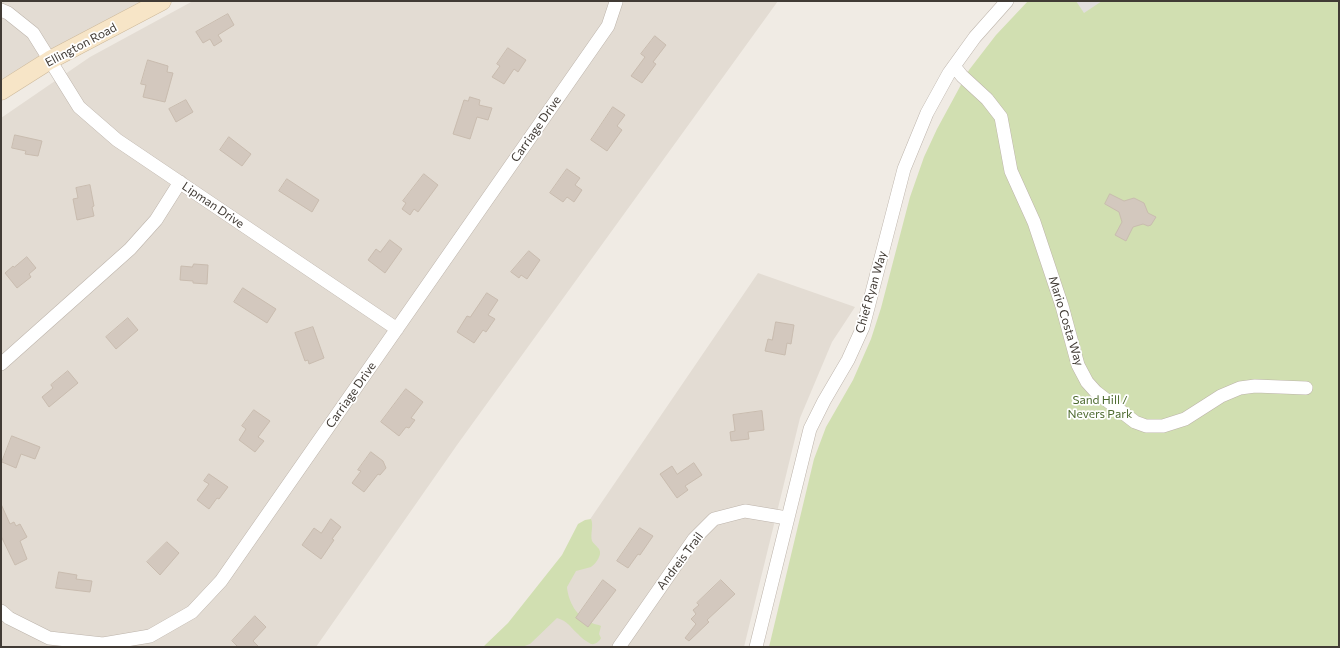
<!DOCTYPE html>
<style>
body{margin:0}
#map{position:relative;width:1340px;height:648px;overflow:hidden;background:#f0ebe4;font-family:Commissioner,sans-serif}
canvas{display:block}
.frame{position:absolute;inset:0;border:2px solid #413b35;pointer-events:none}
</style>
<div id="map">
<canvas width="1340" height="648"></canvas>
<div class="frame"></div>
</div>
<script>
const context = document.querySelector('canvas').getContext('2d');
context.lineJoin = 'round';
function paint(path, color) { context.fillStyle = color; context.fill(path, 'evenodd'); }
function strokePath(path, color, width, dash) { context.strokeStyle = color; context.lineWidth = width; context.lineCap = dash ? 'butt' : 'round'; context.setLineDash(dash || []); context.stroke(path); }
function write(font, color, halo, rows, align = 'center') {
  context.font = font + ' Commissioner,sans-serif'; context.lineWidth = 3.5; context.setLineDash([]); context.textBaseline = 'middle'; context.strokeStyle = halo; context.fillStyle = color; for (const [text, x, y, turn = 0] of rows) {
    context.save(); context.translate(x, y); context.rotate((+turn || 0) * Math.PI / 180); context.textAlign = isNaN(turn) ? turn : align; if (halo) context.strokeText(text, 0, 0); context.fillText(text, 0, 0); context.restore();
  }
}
paint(new Path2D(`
 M1,1H145L1,91Z
 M193,1H778L457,445L316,647H1V118L90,57Z
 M758,273L855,307L832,342L800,418L744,647H503Z`), '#e3dcd3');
paint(new Path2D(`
 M1028,1H1339V647H769L814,459L826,427L853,380L871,339L881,308L910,197L924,157L937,129L969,70L996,35Z
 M591,519C594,525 590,534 592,541C595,546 601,548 600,554C599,559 595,564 591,567L576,571L567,587C568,601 577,618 592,623C595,625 598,624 601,626L599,634L601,638C600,641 595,645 591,644C586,641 581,638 578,634C569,626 569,622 557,618L530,644L522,647H483L508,623L562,555L578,524L585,520Z`), '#d1dfb1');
paint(new Path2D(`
 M1076,1H1102L1084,13Z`), '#e1dedc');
const building = new Path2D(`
 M228,14L234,25L218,35L222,41L214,46L210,39L203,43L196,32Z
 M655,36L666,45L653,62L656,64L642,83L631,76L645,57L641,54Z
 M508,48L526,60L518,72L514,69L504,84L492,77L500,66L497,64Z
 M148,60L168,66L167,72L173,73L165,102L143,97L146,85L141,84Z
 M470,97L480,100L479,105L492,108L488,120L477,117L470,139L453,134L464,100L468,101Z
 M186,100L193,112L176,122L169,109Z
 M613,107L625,115L617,126L622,130L607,151L591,140Z
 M15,135L42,141L38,156L25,154L26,151L12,148Z
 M229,137L251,154L242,166L220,150Z
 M567,169L580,178L575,185L582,190L574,202L567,197L563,202L550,193Z
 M424,174L438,185L418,212L414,209L410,215L402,209L406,203L403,201Z
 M287,179L319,200L312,212L279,191Z
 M90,185L94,206L92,207L94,216L77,220L73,199L78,198L76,188Z
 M1110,194L1124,201L1134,198L1144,203L1148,213L1156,217L1151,225L1148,226L1143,224L1133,227L1126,241L1115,235L1122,222L1119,212L1105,204Z
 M390,240L402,249L385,273L368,260L376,249L380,252Z
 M529,251L540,260L527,279L521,275L519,278L511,272Z
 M27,257L36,268L29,274L31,277L17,288L5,273L13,266L14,267Z
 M194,264L208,265L207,284L193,283V281L180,280L181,266L192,267Z
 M243,288L276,309L267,323L234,302Z
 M487,293L498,300L488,315L495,319L486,332L483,330L474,343L457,332L467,316L470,317Z
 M128,318L138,330L116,349L106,337Z
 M776,322L794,325L791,344L787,343L785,355L765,351L768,339L772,340Z
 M313,327L324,358L309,364L308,360L305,361L295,333Z
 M68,371L78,383L49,407L42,397L53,388L51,385Z
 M406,389L423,402L411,418L415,420L409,428L406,427L399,436L381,422Z
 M254,410L270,421L258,437L264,441L255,452L239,440L246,429L242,426Z
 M762,411L764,430L748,432L749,439L731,441L730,432L735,431L733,415Z
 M12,436L40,447L35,459L21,454L16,468L2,462Z
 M371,452L383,461L386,468L380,475L378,474L364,492L352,483L361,471L358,470Z
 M694,463L702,475L685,486L688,490L677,498L660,474L672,466L677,474Z
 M209,474L228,487L219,499L217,498L209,509L197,500L209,484L204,481Z
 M1,504L10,524L14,522L16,526L20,524L27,537L20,541L27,559L15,565L1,536Z
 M331,519L341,527L332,539L334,540L321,559L302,545L314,528L321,533Z
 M640,528L653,536L640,555L638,554L628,568L617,561Z
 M167,542L179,553L160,575L147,562Z
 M59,572L77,575L76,579L92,581L90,592L56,588Z
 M603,580L616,590L588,627L576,618Z
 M721,580L735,594L707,620L709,622L689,641L685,638L696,624L691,619L696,614L693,610L699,605L697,603Z
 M255,616L266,627L253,641L259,647H238L232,641Z`);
paint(building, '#d3c8be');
strokePath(building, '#c9bcaf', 1);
const street = new Path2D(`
 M1,10L8,13L33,33L79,107L117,140L397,329
 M954,66L962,76L987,99L1001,117L1011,171L1034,222L1062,306L1078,365L1087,382L1096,392L1135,422L1146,426H1163L1185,419L1221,396L1240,388L1255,386L1306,388
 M1,364L130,249L156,220L180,182
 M1,611L9,618L49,638L103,644L150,636L192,612L221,581L608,26L616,2
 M619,647L694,539L714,519L745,511L787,518
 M756,647L810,429L824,401L848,360L863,327L904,169L927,113L949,73L975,37L1007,1`);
const secondary = new Path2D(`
 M1,91L50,60L162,1`);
strokePath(street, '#bdb4ab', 14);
strokePath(secondary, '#cdb99b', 19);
strokePath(street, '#fff', 13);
strokePath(secondary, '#f7e5c7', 18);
write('12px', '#413b35', '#fff', [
 ["Ellington Road",81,45,-28],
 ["Carriage Drive",536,129,-55],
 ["Lipman Drive",213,205,34],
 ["Chief Ryan Way",871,292,-74],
 ["Mario Costa Way",1066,321,73],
 ["Carriage Drive",351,395,-55],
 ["Andreis Trail",680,561,-53]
]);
write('12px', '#4e6b30', '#fff', [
 ["Sand Hill /",1100,400],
 ["Nevers Park",1100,414]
]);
</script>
